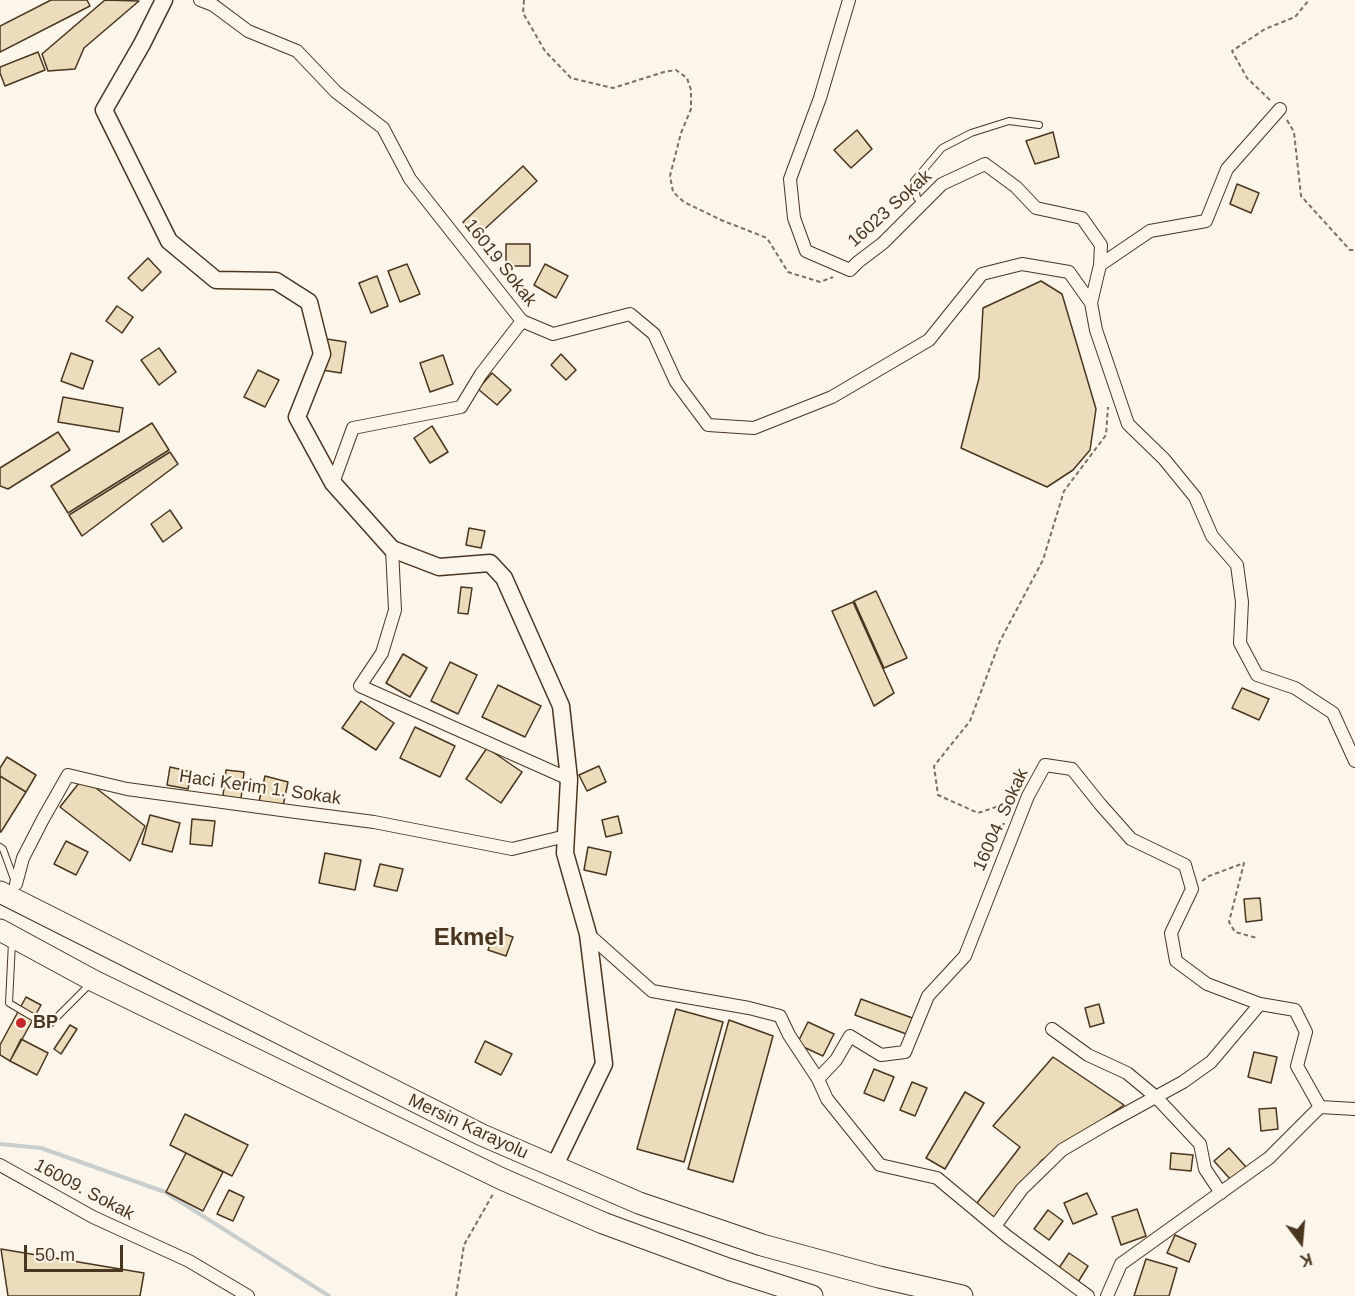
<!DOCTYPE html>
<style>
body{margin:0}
#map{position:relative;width:1355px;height:1296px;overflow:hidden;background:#fbf6e9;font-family:Helvetica,sans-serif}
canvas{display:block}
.north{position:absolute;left:1271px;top:1212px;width:60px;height:60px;-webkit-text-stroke:4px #fbf6e9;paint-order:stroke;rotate:164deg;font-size:16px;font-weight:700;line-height:24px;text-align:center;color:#4a3520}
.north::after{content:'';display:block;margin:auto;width:21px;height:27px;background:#4a3520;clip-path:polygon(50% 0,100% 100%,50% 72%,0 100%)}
.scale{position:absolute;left:24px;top:1245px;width:99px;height:27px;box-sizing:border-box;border:3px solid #4a3520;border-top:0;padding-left:8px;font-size:18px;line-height:21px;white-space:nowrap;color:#4a3520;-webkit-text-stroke:4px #fbf6e9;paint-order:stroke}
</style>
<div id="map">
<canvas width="1355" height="1296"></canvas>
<div class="north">K</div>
<div class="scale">50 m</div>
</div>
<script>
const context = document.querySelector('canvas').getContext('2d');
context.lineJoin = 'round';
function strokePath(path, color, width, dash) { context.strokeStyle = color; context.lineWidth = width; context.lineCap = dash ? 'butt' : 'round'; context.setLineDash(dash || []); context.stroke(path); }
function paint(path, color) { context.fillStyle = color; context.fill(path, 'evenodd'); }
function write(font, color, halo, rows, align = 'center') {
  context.font = font + ' Helvetica,sans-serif'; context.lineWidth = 4.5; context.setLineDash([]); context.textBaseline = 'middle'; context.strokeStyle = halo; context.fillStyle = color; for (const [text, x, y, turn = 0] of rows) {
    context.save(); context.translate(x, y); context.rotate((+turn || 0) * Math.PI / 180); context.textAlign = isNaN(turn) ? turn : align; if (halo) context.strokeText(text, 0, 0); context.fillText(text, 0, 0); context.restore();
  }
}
strokePath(new Path2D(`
 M0,1144L41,1148L165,1192L329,1296`), '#c9cecd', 4);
const building = new Path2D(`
 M51,0H87L90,6L0,52V26Z
 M105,0L139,1L84,48L75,69L48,71L42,54Z
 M38,52L45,70L5,86L0,73V67Z
 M857,130L872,149L851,168L834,150Z
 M1053,132L1059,157L1035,164L1026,141Z
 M523,166L537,181L477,236L463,222Z
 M1237,184L1259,193L1251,213L1230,204Z
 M506,244H530V266H506Z
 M148,258L161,272L142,291L128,278Z
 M407,264L420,294L400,302L388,271Z
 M545,264L568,276L556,298L534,285Z
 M377,276L388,306L371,313L359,283Z
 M1041,281L1062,294L1096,409L1090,450L1073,470L1047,487L961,448L979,378L983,308Z
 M117,306L133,317L122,333L106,321Z
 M327,339L346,342L341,373L322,370Z
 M159,348L176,372L159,385L141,360Z
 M71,353L93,361L83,389L61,381Z
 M561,354L576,370L566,380L551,365Z
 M443,355L453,384L430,392L420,363Z
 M258,370L279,380L265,407L244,397Z
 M492,373L511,390L497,405L478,389Z
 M63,397L123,408L119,432L58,422Z
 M152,423L169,450L68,513L51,486Z
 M432,426L448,452L430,463L414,438Z
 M58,432L70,450L8,489L0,486V468Z
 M170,452L178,464L82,536L69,515Z
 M170,510L182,528L163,542L151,524Z
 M469,528L485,531L481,548L466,545Z
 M461,587L472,588L468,614L458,613Z
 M876,591L907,658L884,668L854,601Z
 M853,602L894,693L874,706L832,611Z
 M403,654L427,668L410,697L386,683Z
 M450,662L477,675L458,714L431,701Z
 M498,685L541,706L525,737L482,717Z
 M1242,688L1269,699L1259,720L1232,708Z
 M361,701L394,723L376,750L342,728Z
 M415,727L455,746L440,777L400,758Z
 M487,748L522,772L501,803L466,779Z
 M7,757L36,775L26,792L0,776V768Z
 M599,766L606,782L587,791L579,775Z
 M170,767L192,772L188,789L167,785Z
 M226,770L244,772L241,799L223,796Z
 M0,776L26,792L1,832H0Z
 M265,776L288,782L282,811L258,806Z
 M83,778L145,826L130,861L60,807Z
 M150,815L180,823L172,852L142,844Z
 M618,816L622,833L606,837L602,820Z
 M192,819L215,821L212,846L190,844Z
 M66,841L88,852L76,875L54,864Z
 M588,847L611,852L606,875L584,870Z
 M325,853L361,860L355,890L319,883Z
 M380,864L403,869L397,891L374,886Z
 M1260,898L1262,920L1246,922L1244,899Z
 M495,931L513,937L506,956L488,950Z
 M26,997L41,1005L10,1061L0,1055V1045Z
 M861,999L915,1019L909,1035L855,1015Z
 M1099,1004L1104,1023L1090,1027L1085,1008Z
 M676,1009L723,1022L684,1162L637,1149Z
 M729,1020L773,1036L733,1182L688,1169Z
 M808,1022L834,1034L823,1056L797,1044Z
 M70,1025L77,1029L61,1054L54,1049Z
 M21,1039L48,1053L37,1075L10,1061Z
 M485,1041L512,1054L501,1075L475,1062Z
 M1254,1052L1277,1057L1271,1083L1248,1077Z
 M1053,1057L1124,1105L1042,1160L995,1219L977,1203L1020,1147L993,1126Z
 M874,1069L894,1077L884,1101L864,1093Z
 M912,1082L927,1088L915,1116L900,1110Z
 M965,1092L984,1103L945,1169L926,1158Z
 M1276,1108L1278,1129L1261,1131L1259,1109Z
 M185,1114L248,1145L232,1176L170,1145Z
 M1229,1148L1246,1167L1231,1180L1214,1161Z
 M186,1153L223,1172L203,1211L166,1192Z
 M1171,1153L1193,1155L1191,1171L1170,1169Z
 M229,1190L244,1197L233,1221L217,1214Z
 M1087,1193L1097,1214L1073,1224L1064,1203Z
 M1137,1209L1146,1236L1121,1245L1112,1217Z
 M1048,1210L1063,1221L1049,1240L1034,1229Z
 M1175,1235L1196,1244L1189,1262L1167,1253Z
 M1,1249L144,1273L140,1296H8Z
 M1069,1253L1088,1266L1075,1287L1055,1274Z
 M1146,1259L1177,1268L1169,1296H1134Z`);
paint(building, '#ecdcbc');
strokePath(building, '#4a3520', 1.5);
const lane = new Path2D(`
 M923,203L917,198L914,181L942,148L971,133L1009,121L1039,125
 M0,847L3,849L15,882
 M12,942L9,1003L48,1026L91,983`);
const street = new Path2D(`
 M200,0L213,5L248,31L297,51L336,92L383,128L410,179L522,321L553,334L630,314L654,334L676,382L708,425L754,428L832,397L929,340L982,274L1022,264L1069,272L1091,303L1096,330L1128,424L1164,459L1195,497L1212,536L1237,565L1242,602L1240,643L1257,675L1295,688L1333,713L1355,761
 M849,0L820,98L790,179L794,218L806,251L850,270L858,262L883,243L942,184L985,164L1016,187L1036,208L1082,218L1101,245L1100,265L1091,303
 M1100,265L1150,231L1206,221L1227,169L1280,109
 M333,483L353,428L461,407L481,374L522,321
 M392,549L395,610L382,653L360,686L569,779
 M16,884L23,858L43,819L68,775L127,789L296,812L374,822L512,849L566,836
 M588,934L652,991L749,1008L780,1016L789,1035L818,1079L827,1099L880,1165L937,1178L1008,1237L1088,1296
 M1052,1029L1088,1055L1127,1073L1156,1097L1200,1144L1205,1169L1221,1193
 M818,1079L836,1060L850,1036L881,1055L905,1052L928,996L965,956L1028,796L1045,765L1072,769L1100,804L1131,839L1185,865L1192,889L1171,933L1176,961L1207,984L1260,1004L1295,1010L1306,1032L1297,1066L1320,1107L1355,1109
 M0,1165L93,1217L189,1261L248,1296
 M995,1226L1022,1189L1062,1150L1108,1123L1183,1082L1211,1062L1260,1004
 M1107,1296L1121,1264L1269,1158L1320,1107`);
const secondary = new Path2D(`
 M164,0L142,44L104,110L169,241L216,280L276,281L309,302L322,354L297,417L333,483L392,549L439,567L490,563L504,578L561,706L569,779L565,853L588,934L604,1064L554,1167`);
const highway = new Path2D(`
 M0,892L482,1135L639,1203L762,1245L879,1277L962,1296
 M0,930L94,981L502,1179L603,1223L728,1269L812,1296`);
strokePath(lane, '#4a3520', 8);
strokePath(street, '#4a3520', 14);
strokePath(secondary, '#4a3520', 19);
strokePath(highway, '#4a3520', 23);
strokePath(new Path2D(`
 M524,0L523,13L545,51L571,78L613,88L664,72L676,70L687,78L691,90V109L681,133L670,176L673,192L684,202L721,220L767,238L788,272L820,282L833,277
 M1270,100L1247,78L1232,51L1265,29L1295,17L1309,0
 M1287,120L1294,132L1301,196L1350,250H1355
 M1011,802L978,813L938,795L934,766L970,721L1000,641L1043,560L1064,491L1106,435L1108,407
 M1202,881L1209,876L1244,863L1229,922L1235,932L1257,938
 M456,1296L464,1245L493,1194`), '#7f6f5c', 2, [4.5, 3]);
strokePath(lane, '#fbf6e9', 6);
strokePath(street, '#fbf6e9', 12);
strokePath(secondary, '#fbf6e9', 16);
strokePath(highway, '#fbf6e9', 21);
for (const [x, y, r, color] of [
 [21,1023,6,"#c62828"]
]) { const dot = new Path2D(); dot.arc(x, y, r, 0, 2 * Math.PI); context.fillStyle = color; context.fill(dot); strokePath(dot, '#fbf6e9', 2); }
write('18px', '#4a3520', '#fbf6e9', [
 ["16023 Sokak",890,209,-42],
 ["16019 Sokak",500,263,52],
 ["Haci Kerim 1. Sokak",260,788,8],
 ["16004. Sokak",1001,820,-66],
 ["Mersin Karayolu",468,1127,25],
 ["16009. Sokak",84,1190,28]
]);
write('bold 18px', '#4a3520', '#fbf6e9', [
 ["BP",33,1023]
], 'left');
write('bold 24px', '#4a3520', '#fbf6e9', [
 ["Ekmel",469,938]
]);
</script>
